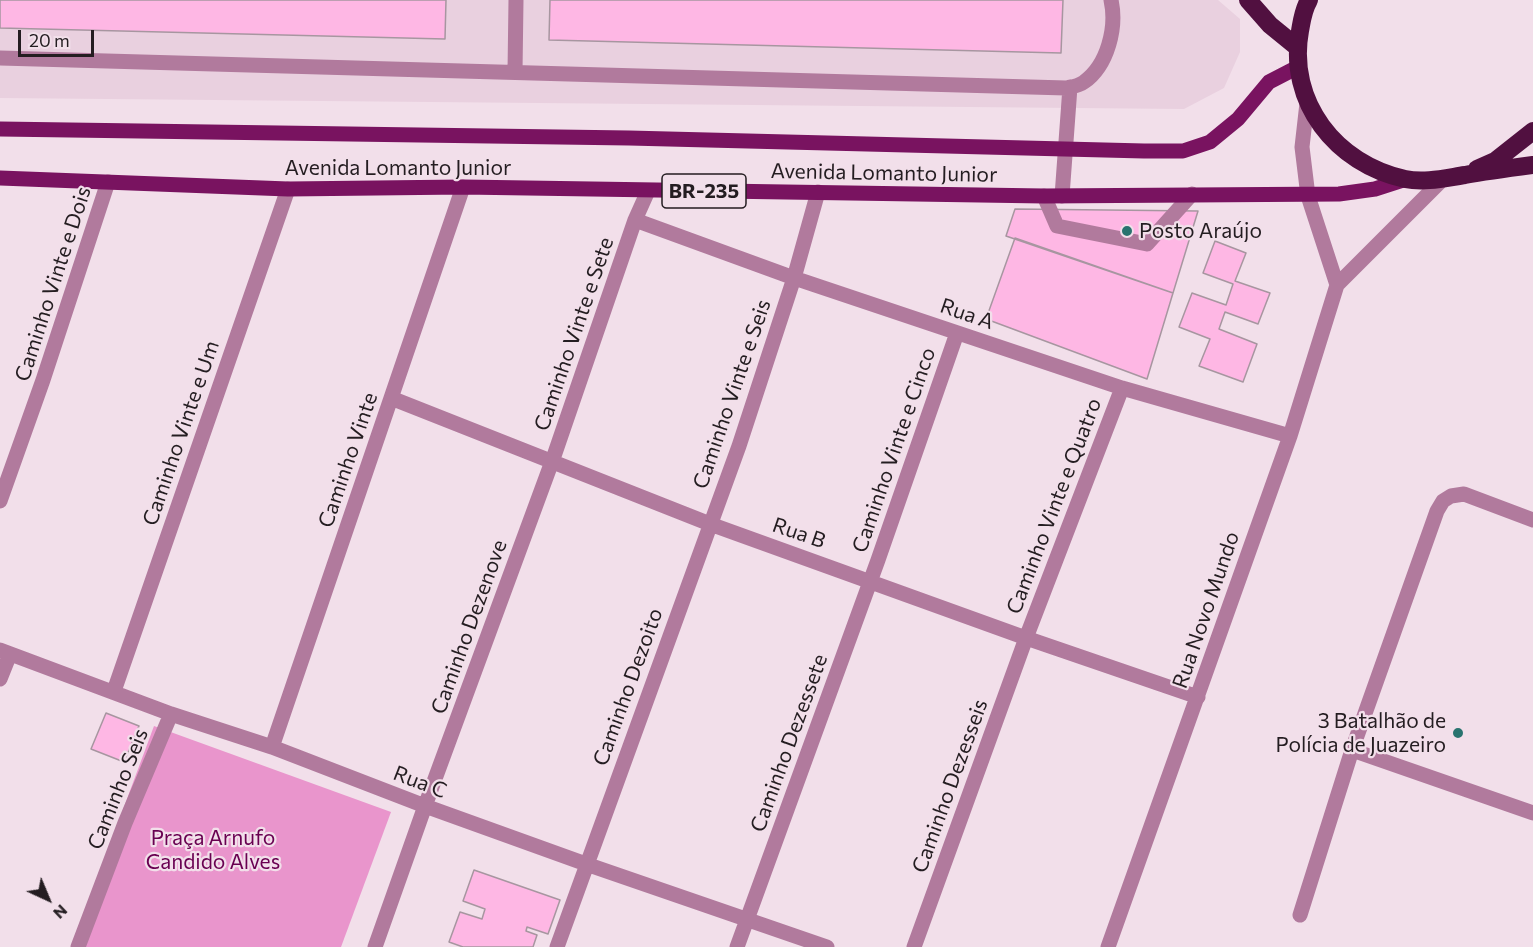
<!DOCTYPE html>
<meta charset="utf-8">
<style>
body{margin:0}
#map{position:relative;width:1533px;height:947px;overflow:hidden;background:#f2dfea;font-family:Commissioner,sans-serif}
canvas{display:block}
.north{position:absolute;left:18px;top:869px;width:60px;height:60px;-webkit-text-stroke:4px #f2dfea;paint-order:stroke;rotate:136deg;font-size:16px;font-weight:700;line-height:24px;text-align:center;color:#241d21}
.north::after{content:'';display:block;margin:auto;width:21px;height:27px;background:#241d21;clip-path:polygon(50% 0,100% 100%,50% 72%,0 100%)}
.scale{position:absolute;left:18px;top:30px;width:76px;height:27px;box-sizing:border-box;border:3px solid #241d21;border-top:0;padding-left:8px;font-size:18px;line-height:21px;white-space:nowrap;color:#241d21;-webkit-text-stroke:4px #f2dfea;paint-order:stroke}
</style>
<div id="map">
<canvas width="1533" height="947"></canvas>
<div class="north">N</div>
<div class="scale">20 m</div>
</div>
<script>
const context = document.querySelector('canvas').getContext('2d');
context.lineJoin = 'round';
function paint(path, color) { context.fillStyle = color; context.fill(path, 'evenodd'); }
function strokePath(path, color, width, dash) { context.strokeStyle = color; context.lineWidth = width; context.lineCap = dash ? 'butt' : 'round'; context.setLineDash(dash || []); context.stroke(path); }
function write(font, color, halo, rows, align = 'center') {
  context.font = font + ' Commissioner,sans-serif'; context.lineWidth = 4.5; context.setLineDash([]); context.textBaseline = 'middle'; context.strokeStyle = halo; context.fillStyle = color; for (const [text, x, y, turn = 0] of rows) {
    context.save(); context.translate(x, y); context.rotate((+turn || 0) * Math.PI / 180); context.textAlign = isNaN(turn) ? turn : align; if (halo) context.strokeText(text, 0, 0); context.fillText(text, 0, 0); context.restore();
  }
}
paint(new Path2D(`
 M0,0H1218L1240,19V52L1224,88L1184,109L0,98Z`), '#e9d0df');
paint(new Path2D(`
 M154,726L391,812L341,947H72Z`), '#e995cc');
const building = new Path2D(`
 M0,0H446L445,39L0,28Z
 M550,0H1063L1061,53L549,40Z
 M1015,209L1198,211L1173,293L1006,236Z
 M1015,238L1173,293L1147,379L986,319Z
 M1215,241L1246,253L1235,281L1270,293L1258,324L1225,312L1219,329L1257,344L1243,382L1199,366L1210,339L1179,327L1192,293L1226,305L1233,284L1203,273Z
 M106,713L139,726L124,762L91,749Z
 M474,870L560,900L548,934L527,927L526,931L537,935L533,947H463L449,942L460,912L482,919L485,909L463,901Z`);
paint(building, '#feb7e4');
strokePath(building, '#a796a0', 1.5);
strokePath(new Path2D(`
 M0,58L1066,88C1071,87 1079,86 1084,82C1108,65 1117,27 1111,0
 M515,72L516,0
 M1307,103L1302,147L1308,196L1337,285
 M1044,196L1057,226L1147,244L1192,194
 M1062,196L1070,87
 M635,220L794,278L1122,388L1290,436
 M391,398L710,524L1026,638L1198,697
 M0,501L43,380L108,182
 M0,650L171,714L272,747L425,806L586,864L827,947
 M0,679L10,654
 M114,691L288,189
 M272,747L463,187
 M1352,750L1533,813
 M1300,915L1352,750L1437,511L1443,501L1451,496L1464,494L1533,520
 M78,947L125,823L171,714
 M375,947L425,806L554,456L635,220L648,191
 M557,947L739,446L794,278L818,192
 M737,947L878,560L957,333
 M914,947L1026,638L1122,388
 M1108,947L1290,436L1337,285L1442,180`), '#b17a9d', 15);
strokePath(new Path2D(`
 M0,129L629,138L1144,151H1183L1210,142L1238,119L1269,82L1298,67
 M0,178L288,189L463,187L1044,196L1339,194L1375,189L1406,179`), '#791360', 15);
strokePath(new Path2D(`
 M1248,0L1270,25L1297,47
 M1309,0C1303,10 1302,20 1300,31C1287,102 1336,164 1405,179C1425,183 1445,178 1465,175C1487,171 1510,168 1533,165
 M1477,169L1495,161L1533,131`), '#511040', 18);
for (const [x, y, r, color] of [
 [1127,231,6,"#29736f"],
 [1458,733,6,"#29736f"]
]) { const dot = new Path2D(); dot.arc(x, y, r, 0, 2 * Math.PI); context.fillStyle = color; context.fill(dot); strokePath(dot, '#f2dfea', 2); }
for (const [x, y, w] of [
 [704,191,84]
]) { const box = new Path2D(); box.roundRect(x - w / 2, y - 17, w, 34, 4.5); context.fillStyle = '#f2dfea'; context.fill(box); strokePath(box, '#241d21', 1.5); }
write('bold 20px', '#241d21', null, [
 ["BR-235",704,191]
]);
write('21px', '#241d21', '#f2dfea', [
 ["Avenida Lomanto Junior",398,168],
 ["Avenida Lomanto Junior",884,173,1],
 ["Caminho Vinte e Dois",53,284,-72],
 ["Rua A",967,314,19],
 ["Caminho Vinte e Sete",574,334,-71],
 ["Caminho Vinte e Seis",732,394,-71],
 ["Caminho Vinte e Um",181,433,-71],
 ["Caminho Vinte e Cinco",894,450,-71],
 ["Caminho Vinte",348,460,-71],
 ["Caminho Vinte e Quatro",1054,506,-69],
 ["Rua B",799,533,19],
 ["Rua Novo Mundo",1206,610,-71],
 ["Caminho Dezenove",469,627,-70],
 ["Caminho Dezoito",628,687,-70],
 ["Caminho Dezessete",789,743,-70],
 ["Rua C",420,782,21],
 ["Caminho Dezesseis",950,786,-70],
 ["Caminho Seis",118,789,-68]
]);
write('21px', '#241d21', '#f2dfea', [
 ["Posto Araújo",1139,231],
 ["3 Batalhão de",1446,721,"right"],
 ["Polícia de Juazeiro",1446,745,"right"]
], 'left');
write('21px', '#690051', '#f2dfea', [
 ["Praça Arnufo",213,838],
 ["Candido Alves",213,862]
]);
</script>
